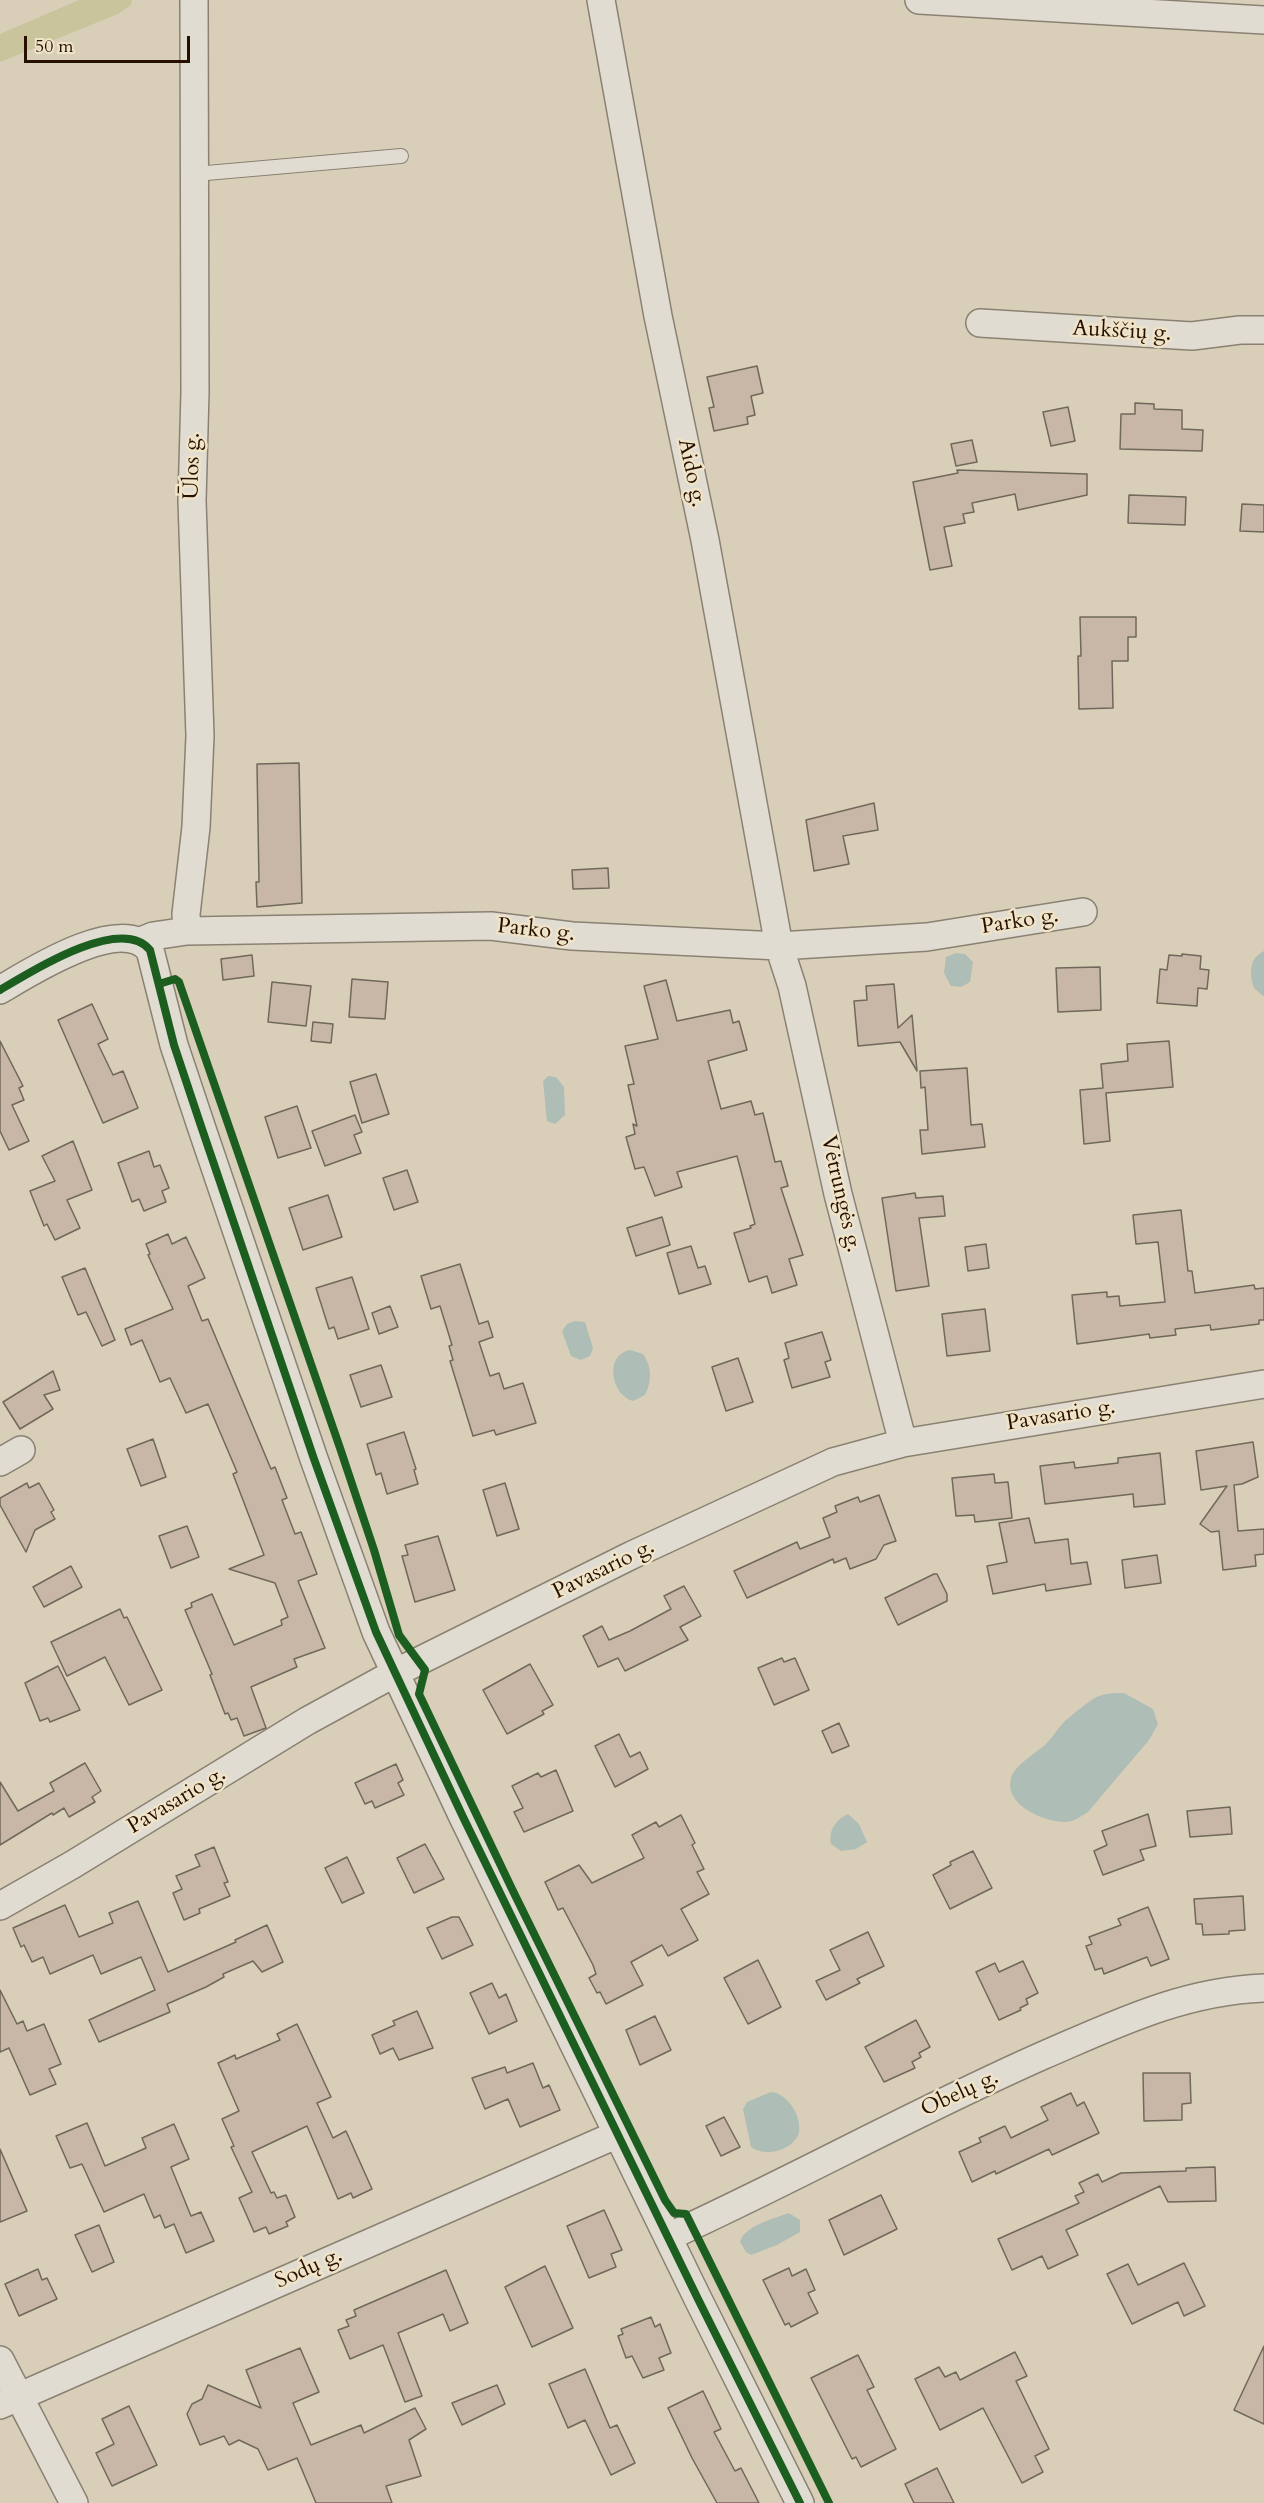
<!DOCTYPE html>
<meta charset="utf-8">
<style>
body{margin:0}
#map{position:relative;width:1264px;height:2503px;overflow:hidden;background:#d9cfb8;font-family:Cardo,serif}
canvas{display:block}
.scale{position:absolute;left:24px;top:36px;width:166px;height:27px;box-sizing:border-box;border:3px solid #281001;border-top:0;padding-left:8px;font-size:18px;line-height:21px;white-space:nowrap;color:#281001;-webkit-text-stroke:4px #efe3c8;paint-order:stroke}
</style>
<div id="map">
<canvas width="1264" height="2503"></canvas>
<div class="scale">50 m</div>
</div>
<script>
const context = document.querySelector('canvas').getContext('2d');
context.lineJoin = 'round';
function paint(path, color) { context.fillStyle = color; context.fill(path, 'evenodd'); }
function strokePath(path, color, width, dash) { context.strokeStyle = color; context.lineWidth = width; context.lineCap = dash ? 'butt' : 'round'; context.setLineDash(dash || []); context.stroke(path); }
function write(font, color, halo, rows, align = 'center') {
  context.font = font + ' Cardo,serif'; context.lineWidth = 5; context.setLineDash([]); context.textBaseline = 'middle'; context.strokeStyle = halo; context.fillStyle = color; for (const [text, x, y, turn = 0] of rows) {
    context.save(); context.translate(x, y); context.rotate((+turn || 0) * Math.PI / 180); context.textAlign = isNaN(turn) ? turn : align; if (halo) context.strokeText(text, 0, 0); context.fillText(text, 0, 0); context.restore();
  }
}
paint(new Path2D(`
 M79,0H132L131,5L118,14L0,62V34Z`), '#c9c49b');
paint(new Path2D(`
 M1264,951V996H1263L1254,988C1249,974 1249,958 1264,951Z
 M956,953L965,954L973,962L970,982L961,987L951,986L944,973L946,957Z
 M548,1076L556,1077L564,1087L565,1115L555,1124L547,1121L543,1081Z
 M575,1321L585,1322L593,1348L590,1356L581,1360L571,1356L562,1331L567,1324Z
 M630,1350L643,1354C652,1366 652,1382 645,1395L633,1401C612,1396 603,1355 630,1350Z
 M1124,1693L1153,1709L1158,1724L1149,1740L1088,1812C1080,1817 1072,1823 1063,1822C1041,1821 1001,1803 1012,1775C1016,1765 1038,1751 1046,1744C1053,1737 1057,1729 1064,1722C1067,1719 1088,1702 1093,1699C1103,1693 1113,1693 1124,1693Z
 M848,1814L859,1824L867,1842L856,1849L841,1851L831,1844C828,1830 837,1819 848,1814Z
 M771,2092C787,2093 802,2116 799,2132C795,2150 765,2158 751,2147L743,2109L747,2102Z
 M789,2213L800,2220V2232L777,2245L751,2255L746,2252L740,2242C744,2226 775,2218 789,2213Z`), '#aebdb6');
const building = new Path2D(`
 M757,366L763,393L751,396L755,415L747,417L748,424L714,431L709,408L714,407L707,377Z
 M1135,403L1154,404V409L1182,410V429L1203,430L1202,451L1120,449L1121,414H1135Z
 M1068,407L1075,441L1051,446L1043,412Z
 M972,440L977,462L956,466L951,444Z
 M957,470L1087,474V495L1018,510L1015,494L972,503L974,512L963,514L965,523L944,527L952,566L930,570L913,482L958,473Z
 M1129,495L1186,497L1185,525L1128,523Z
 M1242,504L1264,505V532L1240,531Z
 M1080,617H1136V637H1128V661H1112L1113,708L1079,709L1078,656H1081Z
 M299,763L302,903L257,907L256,882H259L257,764Z
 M874,803L878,830L843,836L849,864L814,871L806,820Z
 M608,868L609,888L573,889L572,870Z
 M1182,954L1201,956L1200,969L1209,970L1207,989L1198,988L1197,1006L1157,1003L1160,969L1167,970L1169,955L1182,956Z
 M252,955L254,976L223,980L221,959Z
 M1100,967L1101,1010L1058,1012L1056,968Z
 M352,979L388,982L385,1019L349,1017Z
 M666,980L677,1021L730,1010L733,1023L739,1021L747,1050L708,1061L721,1109L751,1101L755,1115L763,1113L775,1162L781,1161L788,1186L781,1188L803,1255L789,1259L797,1285L772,1293L767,1276L749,1282L734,1233L751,1228L750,1226L755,1224L737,1156L677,1172L682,1187L655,1196L644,1167L635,1169L626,1137L635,1134L633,1124L637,1126L628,1085L634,1084L625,1046L658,1039L644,986Z
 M272,982L311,986L306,1026L268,1022Z
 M894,984L898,1028L912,1015L917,1071L900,1042L858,1046L854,1001L867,1000L866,986Z
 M92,1004L108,1039L98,1044L113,1075L123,1071L138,1108L103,1123L58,1020Z
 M313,1022L333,1024L331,1043L311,1041Z
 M0,1041L23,1086L19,1088L24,1100L12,1105L29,1141L9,1150L0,1131Z
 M1169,1041L1173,1087L1106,1093L1110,1141L1084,1144L1080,1090L1103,1088L1101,1064L1128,1061L1127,1044Z
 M967,1068L971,1125L982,1124L985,1147L922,1154L920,1130H928L925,1087L921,1088L920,1071Z
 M376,1074L389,1114L362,1123L350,1082Z
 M297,1106L311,1148L278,1158L265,1117Z
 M355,1115L362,1132L354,1135L361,1153L325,1166L312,1131Z
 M73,1141L92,1190L67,1200L80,1228L55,1240L47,1224L44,1226L30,1191L55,1181L42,1156Z
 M149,1151L154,1167L160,1165L169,1188L162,1191L166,1202L144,1211L139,1199L132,1202L118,1163Z
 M407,1170L418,1202L394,1210L383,1178Z
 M915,1193L916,1198L943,1196L945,1216L919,1218L929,1286L896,1291L882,1198Z
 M328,1195L342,1237L303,1250L289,1208Z
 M1181,1210L1188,1271H1192L1195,1293L1254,1285L1255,1289L1264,1288V1320H1259V1324L1211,1330L1210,1325L1175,1329L1176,1335L1150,1338L1149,1334L1077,1344L1072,1295L1107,1292V1297L1119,1296L1120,1306L1165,1302L1158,1242L1136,1244L1133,1215Z
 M662,1217L670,1245L636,1256L627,1228Z
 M168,1234L172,1244L186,1237L205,1278L188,1286L202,1321L208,1319L271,1469L275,1467L287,1498L282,1500L295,1534L301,1532L317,1574L298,1581L325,1648L294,1659L297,1667L251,1687L266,1728L244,1736L237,1718L231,1720L228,1713L225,1714L210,1675L212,1674L185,1610L192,1607L191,1603L212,1594L234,1645L282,1625L281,1620L288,1617L275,1583L229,1569L264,1555L233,1474L237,1472L208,1404L186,1413L170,1378L160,1382L142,1340L131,1345L125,1329L173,1309L148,1255L150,1254L146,1244Z
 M986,1244L989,1268L968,1271L965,1247Z
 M691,1246L698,1268L705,1266L711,1284L679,1294L667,1253Z
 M460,1264L479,1324L488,1321L493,1337L479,1342L490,1376L499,1373L504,1389L523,1383L536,1423L496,1435L494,1430L473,1436L450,1361L453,1360L449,1346L452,1345L440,1306L431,1309L421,1276Z
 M85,1268L115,1340L102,1346L86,1312L78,1315L62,1277Z
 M352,1277L369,1329L338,1339L334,1327L329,1329L316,1288Z
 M390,1306L398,1327L379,1334L372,1313Z
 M985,1309L990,1351L947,1356L942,1314Z
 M822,1332L831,1360L825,1362L830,1377L792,1388L784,1360L789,1358L785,1343Z
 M738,1358L753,1402L726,1411L712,1367Z
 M381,1365L392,1397L361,1407L350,1375Z
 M53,1371L60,1390L44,1395L53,1409L20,1429L3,1402Z
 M404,1432L416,1469L414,1470L418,1484L387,1494L381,1473L376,1475L367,1444Z
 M153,1439L166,1477L141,1486L127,1449Z
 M1253,1442L1258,1477L1242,1484L1234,1485L1238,1531L1264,1529V1554L1255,1555L1256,1566L1223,1570L1219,1531L1211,1532L1200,1524L1227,1486L1201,1490L1196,1451Z
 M1160,1453L1165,1504L1134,1507L1133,1494L1045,1504L1040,1466L1074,1462L1075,1468L1118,1463V1458Z
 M994,1474L995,1483L1008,1482L1012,1518L975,1522L974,1515L956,1516L952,1478Z
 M27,1483L29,1488L39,1483L54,1510L51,1512L55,1519L35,1530L26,1552L0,1505V1498Z
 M505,1483L519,1529L497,1536L483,1490Z
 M879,1495L896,1541L884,1545L876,1559L850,1569L846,1558L834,1563L833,1559L747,1598L734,1571L797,1542L800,1549L830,1537L823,1518L837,1512L835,1506L858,1497L860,1502Z
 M1029,1518L1035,1543L1068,1539L1071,1564L1087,1562L1091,1584L1046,1591L1045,1584L993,1594L987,1566L1007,1562L999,1523Z
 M187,1526L199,1557L171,1568L159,1536Z
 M438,1536L455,1590L415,1602L402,1556L408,1555L405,1545Z
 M1157,1555L1161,1583L1125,1588L1122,1560Z
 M71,1566L82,1587L44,1607L33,1587Z
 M934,1574H937L947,1594V1601L898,1625L885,1598Z
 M684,1586L701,1616L680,1627L688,1640L625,1671L618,1658L598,1667L583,1636L602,1626L609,1640L630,1631L671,1609L664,1596Z
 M120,1609L124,1618L127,1617L162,1690L129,1705L105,1657L67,1676L51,1642Z
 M782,1658L784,1662L795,1658L809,1690L774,1705L758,1668Z
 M530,1664L553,1705L542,1711L544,1714L507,1734L483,1690Z
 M58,1666L80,1710L50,1722L48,1718L40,1721L25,1683Z
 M839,1723L849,1746L832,1753L822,1731Z
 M619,1734L630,1757L640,1752L648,1769L615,1787L595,1746Z
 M85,1763L101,1791L92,1797L95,1802L69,1817L64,1808L53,1815L52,1813L0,1845V1782L18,1811L54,1791L50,1783Z
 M396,1764L403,1780L398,1783L404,1795L375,1808L372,1801L365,1804L355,1783Z
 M556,1770L573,1811L524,1832L514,1812L523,1808L512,1786L538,1773L541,1777Z
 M1230,1807L1232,1834L1190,1837L1187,1811Z
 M1148,1814L1156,1846L1140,1850L1144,1860L1103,1875L1094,1851L1107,1845L1102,1831Z
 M681,1815L695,1843L692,1845L704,1869L697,1872L709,1894L681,1909L698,1940L668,1956L662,1945L631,1962L643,1985L606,2004L600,1992L597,1993L589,1978L596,1974L593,1965L563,1908L558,1910L545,1882L579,1865L592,1883L644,1858L632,1835L656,1822L659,1827Z
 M425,1844L444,1879L414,1893L397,1858Z
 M214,1847L228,1882L224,1883L230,1896L199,1909L200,1913L184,1920L173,1893L182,1889L176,1876L200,1866L195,1855Z
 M973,1851L992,1888L950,1909L933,1875L951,1865L950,1862Z
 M347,1857L364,1893L342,1903L325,1868Z
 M1243,1896L1245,1930L1229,1931V1934L1203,1935L1202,1924H1196L1194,1899Z
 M138,1901L168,1972L236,1942L235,1940L267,1925L283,1962L262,1972L253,1961L223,1974L224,1977L206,1987L167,2004L170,2012L99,2042L89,2020L155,1990L141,1957L101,1974L93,1955L50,1974L43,1957L32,1962L24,1945L21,1947L13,1928L65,1905L79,1937L113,1923L109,1913Z
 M1148,1907L1169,1959L1151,1966L1147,1957L1104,1974L1102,1968L1095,1970L1086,1946L1092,1944L1089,1937L1121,1925L1118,1919Z
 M452,1917H459L473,1945L442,1959L427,1928Z
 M868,1932L884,1966L857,1979L860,1983L826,2000L816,1981L840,1970L830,1950Z
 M758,1960L781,2007L748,2024L724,1978Z
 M1023,1961L1038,1993L1026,1999L1028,2004L1020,2008L1021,2010L999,2020L976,1972L995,1963L999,1972Z
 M492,1983L499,1998L506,1994L517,2021L489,2034L470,1993Z
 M0,1990L17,2024L23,2021L27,2031L44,2024L61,2064L49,2069L56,2084L30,2095L9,2048L0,2052Z
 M417,2011L433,2048L399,2060L393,2048L380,2054L372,2035L395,2025L393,2021Z
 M655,2016L671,2050L640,2065L626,2030Z
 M916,2020L930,2047L919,2053L921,2057L912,2062L915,2068L884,2082L865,2047Z
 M297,2024L331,2097L317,2103L333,2138L346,2131L372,2189L353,2198L351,2193L338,2199L307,2126L252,2152L271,2193L274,2192L277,2198L286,2195L295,2217L286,2222L288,2226L269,2234L266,2227L254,2232L239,2198L252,2192L231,2147L234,2146L222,2119L239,2111L218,2063L235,2055L236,2059L280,2040L277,2034Z
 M533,2063L543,2088L549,2085L560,2110L520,2127L508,2099L485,2109L472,2078L505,2067L507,2073Z
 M1143,2073H1190L1191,2103L1182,2104V2120L1144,2121Z
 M1071,2093L1077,2106L1084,2102L1099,2133L1052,2155L1049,2149L996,2174L995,2171L972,2182L959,2152L981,2142L979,2138L1005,2126L1011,2138L1048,2120L1041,2107Z
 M724,2117L740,2147L721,2156L706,2126Z
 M87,2123L105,2166L146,2148L142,2138L174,2124L189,2159L171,2167L191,2216L201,2212L214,2241L186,2253L174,2224L165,2228L160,2215L154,2218L144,2194L104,2212L82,2164L70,2168L56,2136Z
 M0,2149L27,2211L0,2222Z
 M1215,2167L1216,2201L1168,2202L1160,2186L1066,2230L1078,2255L1048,2269L1042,2256L1012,2270L998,2239L1079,2203L1075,2196L1084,2192L1079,2183L1098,2174L1102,2182L1121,2173L1186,2171V2168Z
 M881,2195L897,2229L844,2255L829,2220Z
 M604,2210L622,2250L611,2254L616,2267L589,2278L567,2226Z
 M99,2225L114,2262L92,2272L75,2235Z
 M1184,2263L1205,2306L1184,2316L1178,2302L1132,2324L1107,2274L1128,2264L1138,2285Z
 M545,2266L573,2328L532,2347L505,2287Z
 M789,2268L792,2276L806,2269L815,2290L808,2293L818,2313L791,2327L789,2323L785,2325L763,2280Z
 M38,2269L42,2280L47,2278L57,2299L19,2316L5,2284Z
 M446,2270L468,2323L450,2331L443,2314L398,2333L422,2396L405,2402L383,2345L350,2359L338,2330L349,2326L346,2320L356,2316L354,2310Z
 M651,2317L655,2327L660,2324L671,2353L659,2358L664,2370L643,2378L632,2356L626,2358L618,2336L623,2334L621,2329Z
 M1264,2346V2424L1234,2410Z
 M300,2348L319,2392L293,2403L311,2445L361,2425L364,2433L415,2408L426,2429L409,2440L421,2476L386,2486L392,2503H316L297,2458L268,2470L258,2449L239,2440L229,2445L224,2436L200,2445L187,2414L192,2404L202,2399L208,2385L261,2408L246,2370Z
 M1015,2352L1027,2376L1016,2381L1049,2449L1035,2456L1043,2472L1022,2483L983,2408L940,2430L915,2379L939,2367L945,2377L956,2372L960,2380Z
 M858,2355L874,2387L867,2390L896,2449L861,2467L856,2457L852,2459L811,2378Z
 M585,2369L610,2428L617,2425L635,2463L611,2475L585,2420L568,2428L549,2384Z
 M497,2385L505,2404L462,2425L452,2403Z
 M703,2391L721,2429L714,2432L735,2471L741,2468L759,2503H717L692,2458L668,2408Z
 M129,2406L157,2465L112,2486L96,2453L114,2444L102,2419Z
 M937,2468L954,2503H914L905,2484Z`);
paint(building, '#c8b7a7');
strokePath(building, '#70685a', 1.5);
const service = new Path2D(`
 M195,174L401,156`);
const minor = new Path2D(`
 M601,0L658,316L705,540L779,946L792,986L838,1194L903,1443
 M919,0L1264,20
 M980,323L1192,336L1240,330H1264
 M187,931L186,914L196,827L200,736L192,501L195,392L194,0
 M141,941L153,936L187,931L491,926L572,936L779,946L927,937L1083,912
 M0,990C30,972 121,914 150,950L174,1045L200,1123L314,1459L376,1632L463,1817L698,2299L800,2503
 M0,1462L21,1450
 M0,1906L72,1865L307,1721L395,1673L632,1555L833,1462L903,1443L1264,1384
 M668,2237C795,2179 917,2111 1044,2055C1116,2024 1183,1991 1264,1988
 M0,2360L74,2503
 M0,2405L618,2134`);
strokePath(service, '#8a8173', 16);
strokePath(minor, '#8a8173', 30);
strokePath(service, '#e1dcd1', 14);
strokePath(minor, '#e1dcd1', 27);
strokePath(new Path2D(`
 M159,984L175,979L179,982L340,1448L374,1550L399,1635L425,1670L419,1694L512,1889L665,2200L674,2213L686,2214L829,2503
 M0,990C30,972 121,914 150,950L174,1045L200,1123L314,1459L376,1632L463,1817L698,2299L800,2503`), '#1b5e20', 8);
write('22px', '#281001', '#efe3c8', [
 ["Aukščių g.",1122,332,3],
 ["Ūlos g.",193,466,-89],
 ["Aido g.",691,473,78],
 ["Parko g.",1020,922,-9],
 ["Parko g.",536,931,6],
 ["Vėtrungės g.",840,1194,77],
 ["Pavasario g.",1061,1416,-9],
 ["Pavasario g.",604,1570,-26],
 ["Pavasario g.",177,1801,-31],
 ["Obelų g.",960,2094,-25],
 ["Sodų g.",309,2269,-24]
]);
</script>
